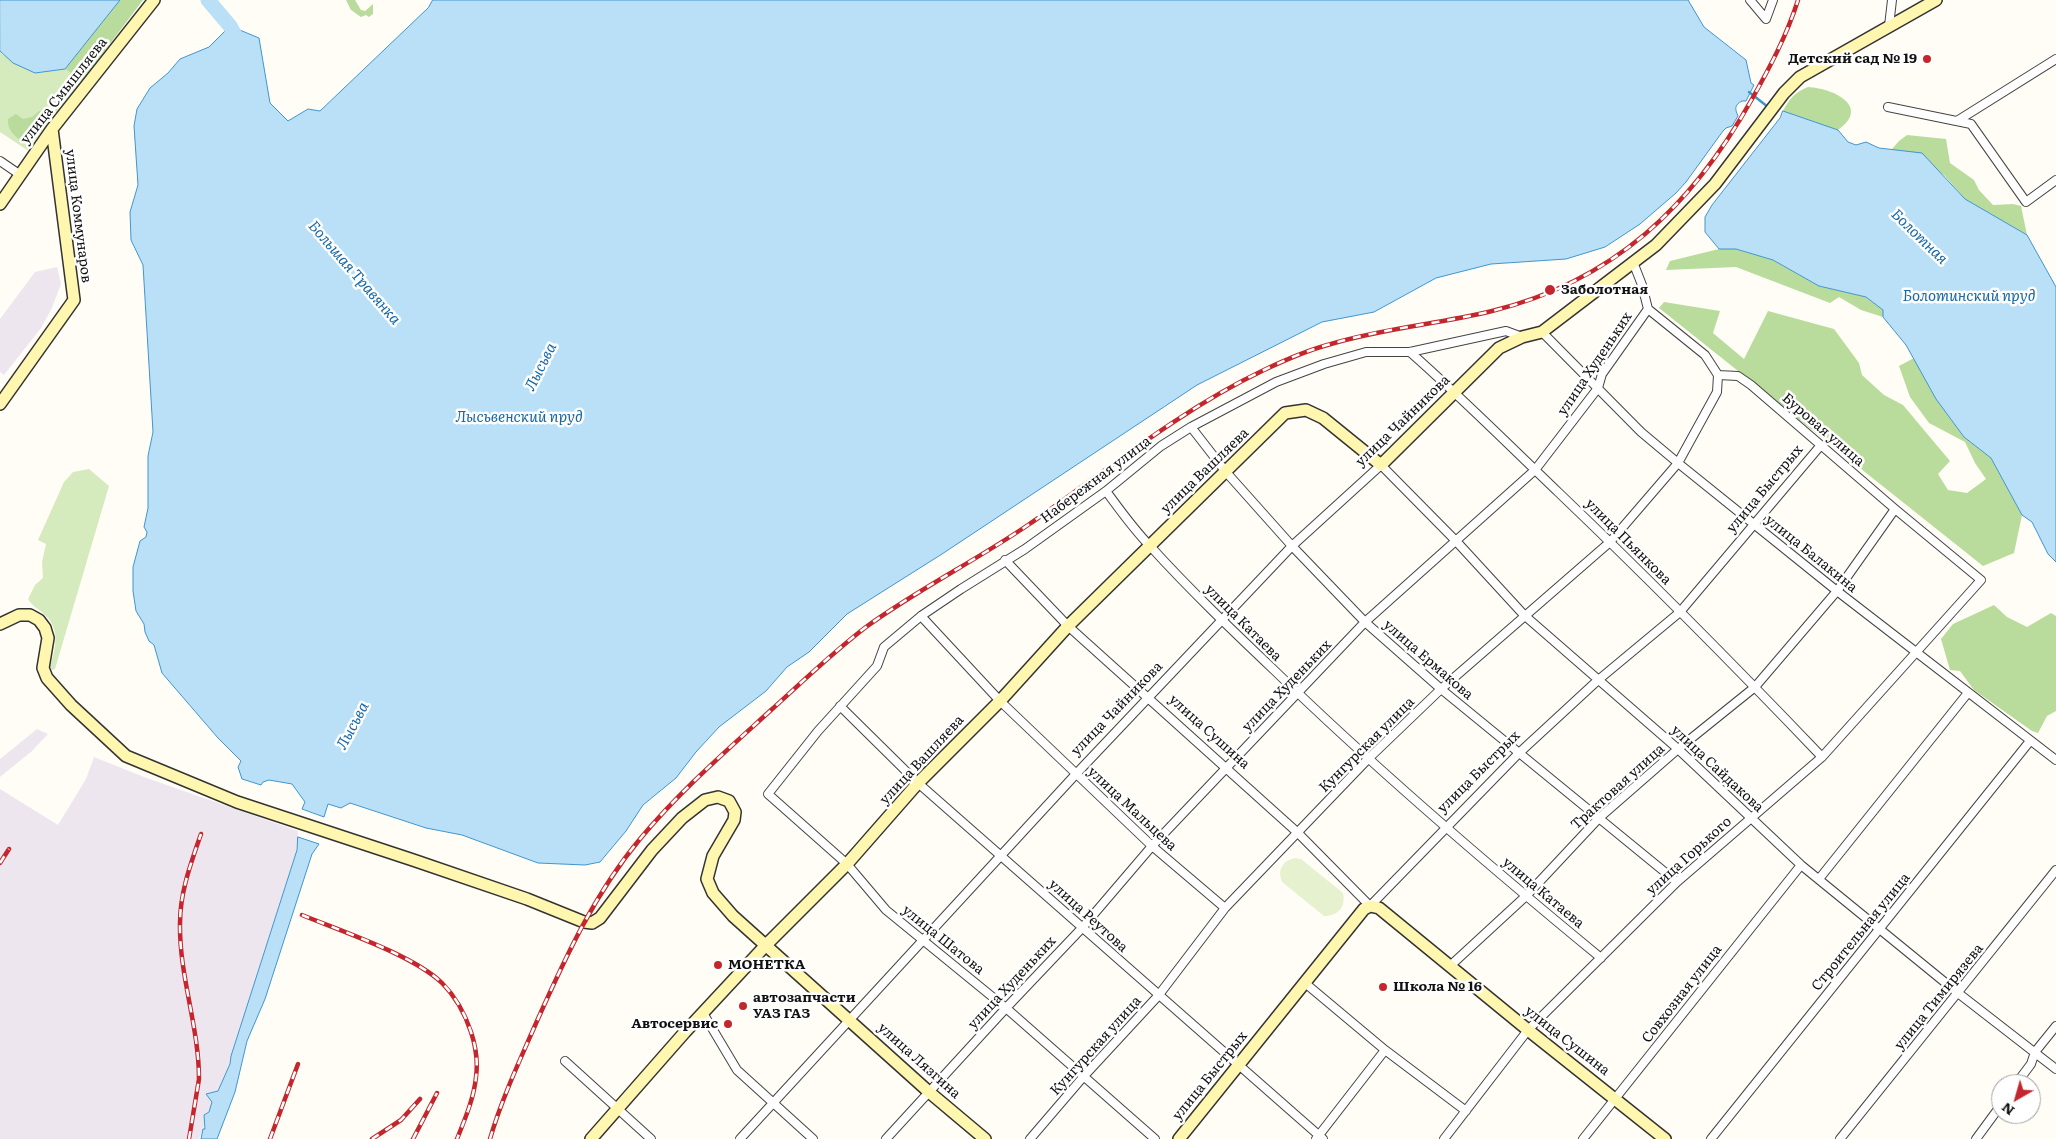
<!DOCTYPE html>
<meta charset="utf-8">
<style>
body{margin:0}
#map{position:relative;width:2056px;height:1139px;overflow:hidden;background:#fffdf5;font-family:Literata,serif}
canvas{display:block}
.north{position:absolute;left:1991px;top:1074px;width:50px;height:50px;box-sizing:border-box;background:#fff;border:1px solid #a0a0a0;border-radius:50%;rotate:218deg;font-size:14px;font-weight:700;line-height:20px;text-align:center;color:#111}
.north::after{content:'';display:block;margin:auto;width:18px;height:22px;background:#c4262e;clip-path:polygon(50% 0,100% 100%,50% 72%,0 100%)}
</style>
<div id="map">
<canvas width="2056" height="1139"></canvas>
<div class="north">N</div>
</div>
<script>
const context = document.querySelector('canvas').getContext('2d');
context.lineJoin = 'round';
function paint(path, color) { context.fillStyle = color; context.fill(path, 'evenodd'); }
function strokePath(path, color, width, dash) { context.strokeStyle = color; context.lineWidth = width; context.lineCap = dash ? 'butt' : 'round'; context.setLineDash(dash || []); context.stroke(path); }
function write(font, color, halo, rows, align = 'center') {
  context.font = font + ' Literata,serif'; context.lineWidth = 5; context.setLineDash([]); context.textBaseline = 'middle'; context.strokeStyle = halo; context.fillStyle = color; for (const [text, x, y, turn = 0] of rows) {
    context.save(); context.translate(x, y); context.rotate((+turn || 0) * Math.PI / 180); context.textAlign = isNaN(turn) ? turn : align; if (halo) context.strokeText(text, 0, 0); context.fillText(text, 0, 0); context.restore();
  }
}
paint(new Path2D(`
 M57,267L61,284L51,310L41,328L4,375L0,372V319L35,272Z
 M37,729L48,734L32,751L0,777V759Z
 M94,757L144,777L298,831L297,850L231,1056L230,1064L199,1139H0V789L58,825L86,779Z`), '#eee6ef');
paint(new Path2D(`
 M0,51L2,54L35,73L65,69L82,81L27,150L0,132Z
 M89,469L109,486L55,669L52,670L50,667C55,650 61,629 45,615C38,608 34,608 28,599L35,585L43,578L42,562L46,544L38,540L64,482L73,472Z`), '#d5ebbd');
paint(new Path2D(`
 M120,0H143L82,81L65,69Z
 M346,0H355L361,10L365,11L373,4V14L369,17L366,15L361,17L351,10Z
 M1808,87C1832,88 1872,106 1838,130L1783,111C1789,99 1795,92 1808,87Z
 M39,111L49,113L22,142C14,135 7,130 8,119L16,114L23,119L32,117Z
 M1907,135L1946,139L1950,163L1974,180L1979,190L1993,205L2013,204L2021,206L2027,235L1965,199L1944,175L1892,149L1899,141Z
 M1719,249H1736L1773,260L1819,286L1866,297L1883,310V317L1861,310L1839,297L1830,303L1736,267L1666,270L1670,261Z
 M1664,302L1720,311L1713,333L1744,359L1768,311L1834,329L1859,363L1862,375L1884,395L1903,405L1950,461L1938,474L1948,490L1967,493L1986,479L1975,463L1965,442L1929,423L1910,397L1899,366L1914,358L1936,399L1964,437L1991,458L2022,515L2014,553L1983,566L1659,308Z
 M1994,605L2007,617L2027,627L2051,613L2056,616V711L2047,716L2038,733L2032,731L1974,690L1960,671L1950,670L1941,639L1953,624Z`), '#b9dc9c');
paint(new Path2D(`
 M1295,858L1301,859L1343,893C1346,907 1338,916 1324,916L1282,882C1277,870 1282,861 1295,858Z`), '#e6f2cf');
const water = new Path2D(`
 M0,0H120L65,69L35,73L13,63L0,51Z
 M433,0H1688L1704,27L1746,60L1751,83L1754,85L1746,101H1742C1734,105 1735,109 1738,116L1732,126L1726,128L1723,131L1686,182L1676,193L1640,224L1605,247L1566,259L1491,264L1436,278L1374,312L1322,322L1197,385L942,554L847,614L809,652L787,667L766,691L719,727L696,752L676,778L643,805L626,831L600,862L585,865L538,863L462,835L426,828L350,803L341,808L328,804L324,817L302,809L305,802L292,784L269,780L263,782L261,785L242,779L238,767L241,761L218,738L162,673L154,645L149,641L145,632L144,624L136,611L133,591V567L140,541L146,537L147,532L144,527L148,508V456L153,432L143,265L131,240L130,212L138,185L134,126L137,109L150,88L168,73L180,59L209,47L230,26L259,38L270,103L288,121L308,109L320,111L428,8Z
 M1783,111L1838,130L1848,142L1856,145L1866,142L1879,148L1922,153L1965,199L2027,235L2056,287V562L2048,554L2032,522L2022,515L1991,458L1964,437L1936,399L1906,345L1883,317V310L1866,297L1819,286L1773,260L1736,249H1719L1705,232V217L1712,205L1780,118Z
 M298,837L319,844L312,854L265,999L247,1041L235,1092L217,1139H201L203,1129H205L204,1115L209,1112L212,1102L206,1094L218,1091L230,1064L231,1056L297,850Z`);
paint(water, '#b9e0f7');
strokePath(water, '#3f96cf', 1);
strokePath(new Path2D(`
 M1749,92L1768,107`), '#3f96cf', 2.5);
strokePath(new Path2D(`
 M208,0L230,26L239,43`), '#b9e0f7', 15);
const street = new Path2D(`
 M1750,0L1766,19L1773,0
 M1889,26L1892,0
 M1888,107L1971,124L2026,202L2056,180
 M1957,121L2056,59
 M0,161L19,174
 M1542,332L1641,432L1678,463L1837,591L2056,760
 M1410,352C1461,397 1509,445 1558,492C1648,578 1736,667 1822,757
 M1191,427L1226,472L1292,546L1365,622L1441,689L1677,882
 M1106,491C1120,510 1134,530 1151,547C1190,590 1232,630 1274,670C1378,771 1489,866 1601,958
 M1005,560L1068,626L1298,833L1370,906L1519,753L1597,681L1680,612L1821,445
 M921,616L1000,701L1152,846L1225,908
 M840,706L918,783L1323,1139
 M1819,879L1967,694
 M1450,966L1526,896L1599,818L1678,749L1755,687L1837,591L1895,509
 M1305,983L1385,1050L1466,1111
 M703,1013L737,1070L813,1139
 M565,1061L651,1139
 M2016,1084L2031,1064L2035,1052L2056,1026
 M740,1139L1076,774L1292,546L1381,465L1456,541L1524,615L1678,749L1801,865L1958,993L2056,1069
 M886,1139L1006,1008L1082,928L1152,846L1365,622L1535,470L1598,388L1602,374L1648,309L1642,285L1633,262
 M1030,1139L1084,1076L1158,996L1225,908L1368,759L1441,689L1610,542L1678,463L1717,392L1718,375
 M1155,1139L1006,1008L886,910L847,864L768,794L818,731L877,666L884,647L921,616L961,589L1025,549L1106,491L1161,446L1191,427L1276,382L1324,364L1366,352H1410L1506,331L1522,337
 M1316,1139L1385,1050
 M1444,1139L1528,1030L1677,882L1822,757L1981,580L1895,509L1751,385L1738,376L1718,375L1705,355L1648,309
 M1583,1139L1801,865
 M1711,1139L2030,741
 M1840,1139L2056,870
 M1976,1139L2001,1105`);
const secondary = new Path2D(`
 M0,204L52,129L154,0
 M0,404L74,300L52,129
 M0,624L19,615H30L39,620L45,628L48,638L43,668L47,678L71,705L126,756L237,802L413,860L527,899L584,922L592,923L600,918L652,850L682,818L705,800L718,797L729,801L735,812L734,820L713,856L707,879L713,893L733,916L929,1092L985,1139
 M591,1139L685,1032L766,945L847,864L918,783L1000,701L1068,626L1285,413L1306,410L1323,418L1381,465L1499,348L1522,337L1542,332L1656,245L1715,184L1784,93L1800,77L1936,0
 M1179,1139L1364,909L1370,906L1379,908L1528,1030L1665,1139`);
strokePath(street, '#444', 10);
strokePath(secondary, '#333', 14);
strokePath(street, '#fff', 8);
strokePath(secondary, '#fff6b0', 11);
const rail = new Path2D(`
 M0,863L9,849
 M302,915C341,931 413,955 442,983C456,997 465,1014 471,1032C476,1047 478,1062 476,1077C474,1098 465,1119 457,1139
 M189,1139L199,1079C199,1026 179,976 180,923C180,892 191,863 201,834
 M270,1139L298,1064
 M372,1139L401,1120L420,1099
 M413,1139L437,1093
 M490,1139C502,1098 520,1060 537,1021C566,956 595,893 640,839C679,792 725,752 770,711C801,683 832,653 866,627C917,590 975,561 1028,525C1105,472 1178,411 1264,370C1285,360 1308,350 1331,344C1384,328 1439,324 1492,311C1614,281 1692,206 1752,99C1770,67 1787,35 1798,0`);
strokePath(rail, '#c4262e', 4.5);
strokePath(rail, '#fff', 2.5, [8]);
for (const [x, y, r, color] of [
 [1927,59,5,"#c4262e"],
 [1550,290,6,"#c4262e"],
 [718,965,5,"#c4262e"],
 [1383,987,5,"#c4262e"],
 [743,1006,5,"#c4262e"],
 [728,1024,5,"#c4262e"]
]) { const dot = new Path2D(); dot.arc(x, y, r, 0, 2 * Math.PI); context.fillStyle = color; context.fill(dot); strokePath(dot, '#fff', 2); }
write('bold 14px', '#111', '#fff', [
 ["Детский сад № 19",1917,59,"right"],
 ["Заболотная",1561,290],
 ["МОНЕТКА",728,965],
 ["Школа № 16",1393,987],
 ["автозапчасти",753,998],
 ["УАЗ ГАЗ",753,1014],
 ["Автосервис",718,1024,"right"]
], 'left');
write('14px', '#111', '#fff', [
 ["улица Смышляева",64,91,-52],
 ["улица Коммунаров",78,216,83],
 ["улица Худеньких",1595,364,-56],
 ["улица Чайникова",1403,421,-44],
 ["Буровая улица",1823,430,41],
 ["улица Вашляева",1205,471,-44],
 ["Набережная улица",1096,480,-37],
 ["улица Быстрых",1765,489,-50],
 ["улица Пьянкова",1628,542,45],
 ["улица Балакина",1811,554,39],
 ["улица Катаева",1243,623,45],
 ["улица Ермакова",1428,660,41],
 ["улица Худеньких",1287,686,-46],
 ["улица Чайникова",1117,709,-46],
 ["улица Сушина",1209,732,42],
 ["Кунгурская улица",1367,745,-45],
 ["улица Вашляева",922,760,-47],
 ["улица Сайдакова",1717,769,43],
 ["улица Быстрых",1479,772,-45],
 ["Трактовая улица",1618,787,-42],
 ["улица Мальцева",1132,809,43],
 ["улица Горького",1689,856,-42],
 ["улица Катаева",1543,893,40],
 ["улица Реутова",1088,916,42],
 ["Строительная улица",1861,932,-51],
 ["улица Шатова",943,940,39],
 ["улица Худеньких",1012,983,-47],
 ["Совхозная улица",1682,994,-52],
 ["улица Тимирязева",1939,997,-51],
 ["улица Сушина",1567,1041,38],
 ["Кунгурская улица",1096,1046,-48],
 ["улица Лязгина",919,1061,42],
 ["улица Быстрых",1210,1076,-51]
]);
write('italic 15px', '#1768a6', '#fff', [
 ["Болотная",1919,237,44],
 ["Большая Травянка",354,273,49],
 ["Болотинский пруд",1969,297],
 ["Лысьва",541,367,-63],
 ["Лысьвенский пруд",519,418],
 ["Лысьва",353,726,-62]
]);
</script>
